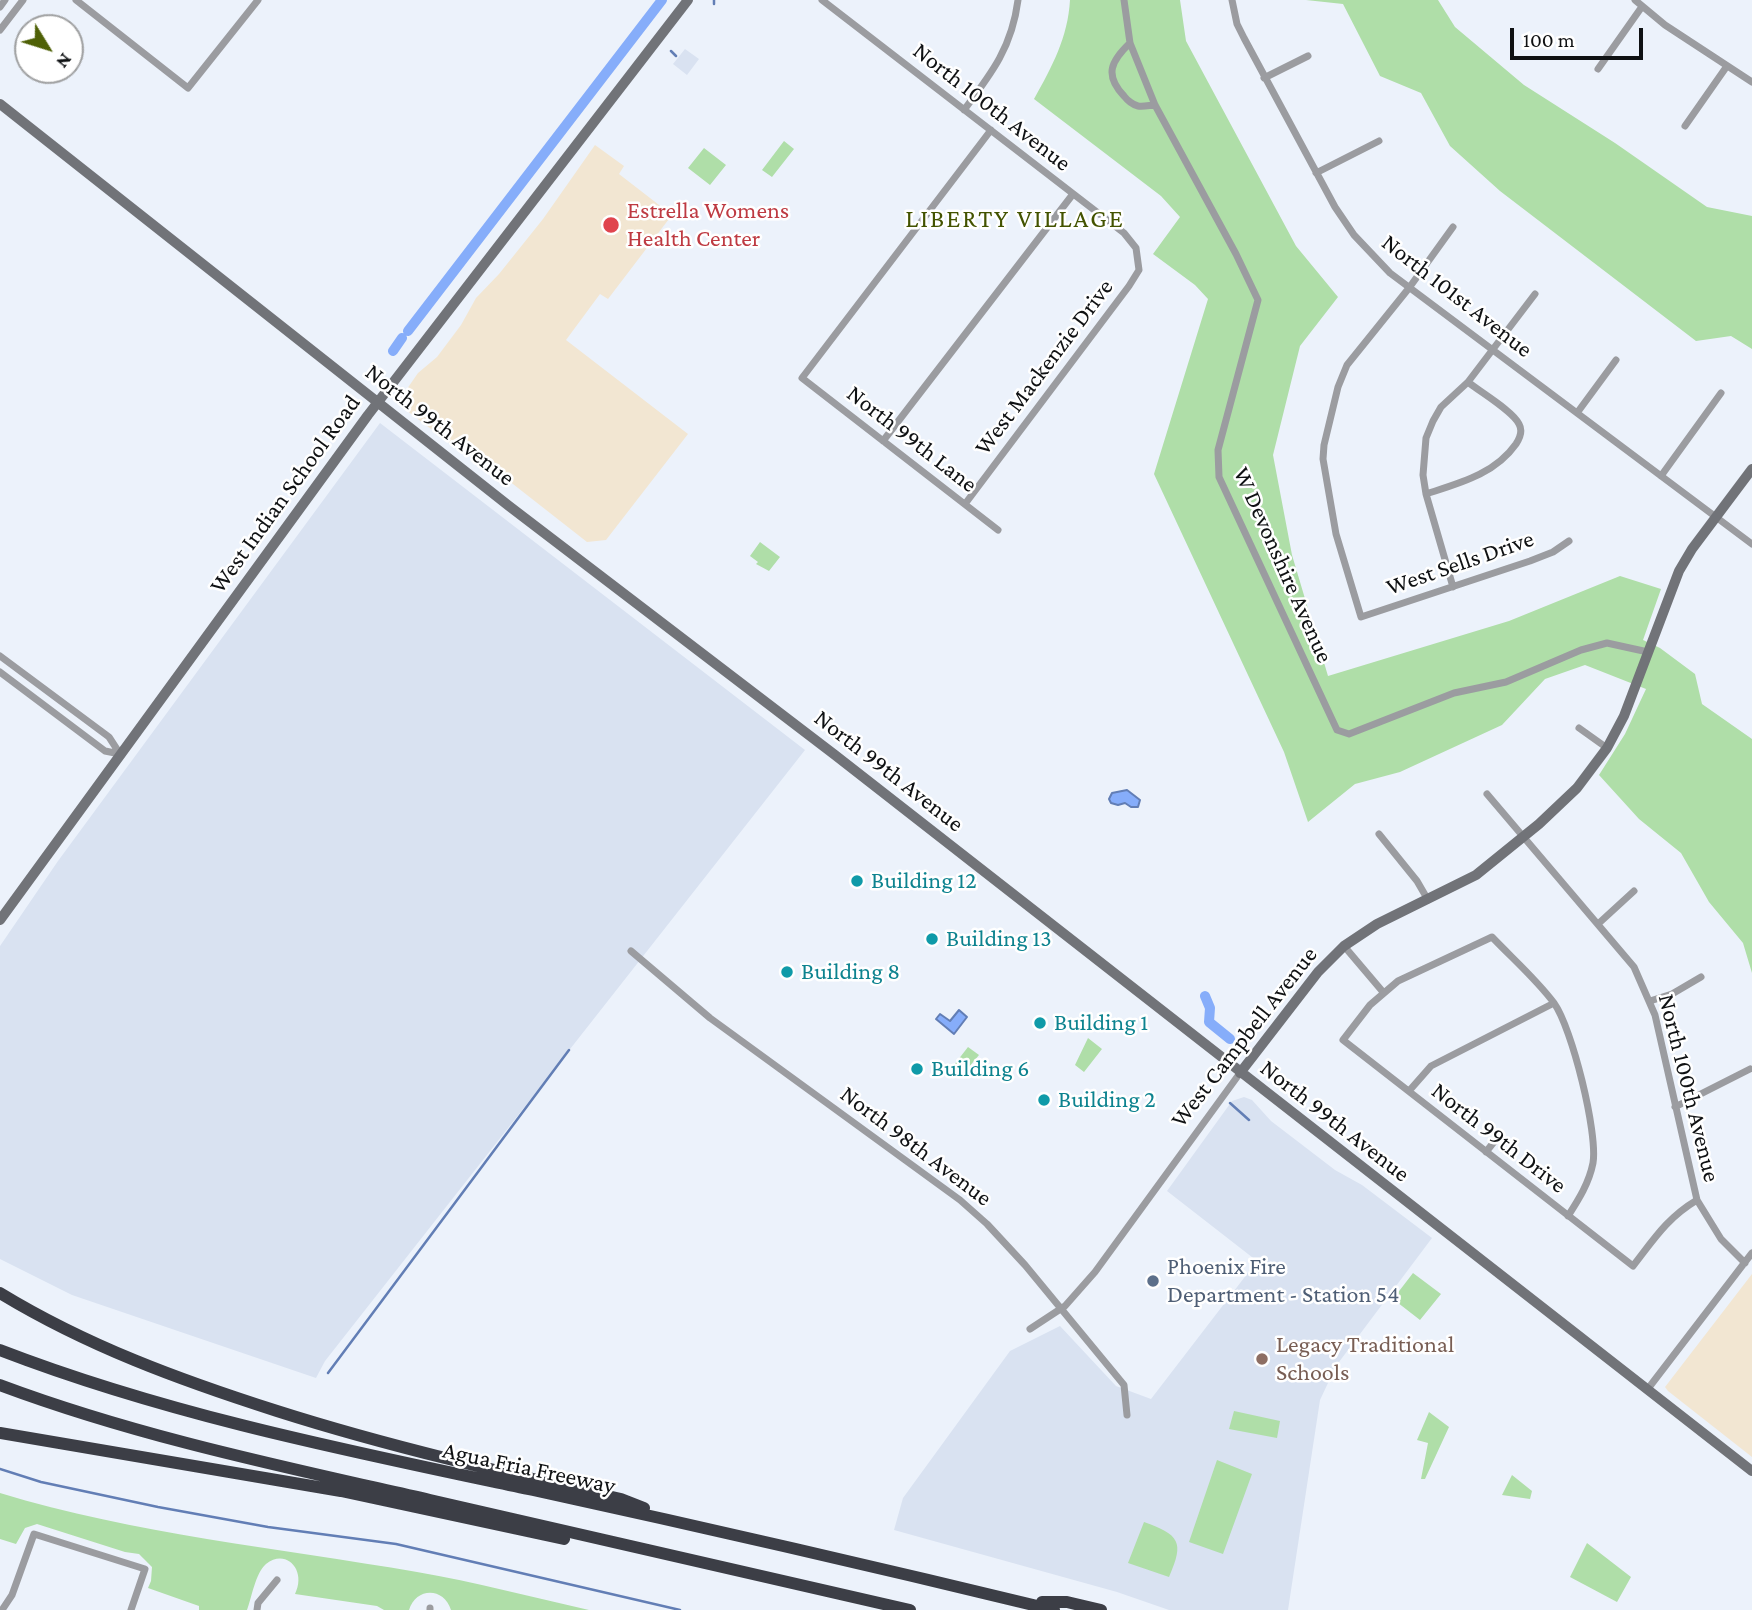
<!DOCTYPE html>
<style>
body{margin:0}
#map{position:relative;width:1752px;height:1610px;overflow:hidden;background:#ecf2fb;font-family:"Crimson Pro",serif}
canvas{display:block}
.north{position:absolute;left:14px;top:14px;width:70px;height:70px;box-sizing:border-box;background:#fff;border:2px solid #9fa0a1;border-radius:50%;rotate:128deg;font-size:19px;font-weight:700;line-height:28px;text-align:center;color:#0f1113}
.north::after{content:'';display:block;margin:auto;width:24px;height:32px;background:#4e6006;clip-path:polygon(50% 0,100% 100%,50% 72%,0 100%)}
.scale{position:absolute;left:1510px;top:28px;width:133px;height:32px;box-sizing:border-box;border:4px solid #0f1113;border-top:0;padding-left:9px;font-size:21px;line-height:24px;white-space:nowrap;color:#0f1113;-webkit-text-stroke:5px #fff;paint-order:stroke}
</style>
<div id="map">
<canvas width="1752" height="1610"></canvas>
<div class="north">N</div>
<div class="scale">100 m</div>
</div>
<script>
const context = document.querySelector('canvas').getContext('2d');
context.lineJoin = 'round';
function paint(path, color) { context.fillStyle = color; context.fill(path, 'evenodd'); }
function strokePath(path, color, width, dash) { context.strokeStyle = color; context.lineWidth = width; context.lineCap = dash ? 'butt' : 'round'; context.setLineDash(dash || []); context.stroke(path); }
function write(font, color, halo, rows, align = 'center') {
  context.font = font + ' "Crimson Pro",serif'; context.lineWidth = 5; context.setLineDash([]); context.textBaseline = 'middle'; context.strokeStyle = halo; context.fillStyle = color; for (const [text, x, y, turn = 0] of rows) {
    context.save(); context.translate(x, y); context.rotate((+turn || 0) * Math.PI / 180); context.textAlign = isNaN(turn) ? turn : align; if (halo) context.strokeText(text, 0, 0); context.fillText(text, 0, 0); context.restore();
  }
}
paint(new Path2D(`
 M595,145L624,166L619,174L672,215L608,299L600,294L566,340L688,434L606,540L587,542L481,459L456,448L406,410L400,399L418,373L437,357L461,325L476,298L499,274L543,219Z
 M1752,1274V1457L1668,1391L1665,1387Z`), '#f2e6d2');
paint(new Path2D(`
 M685,49L699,59L687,75L673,64Z
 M380,423L805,750L325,1361L316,1378L72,1295L0,1259V946L58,861Z
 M1244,1097L1252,1100L1271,1121L1335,1170L1362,1185L1432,1238L1336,1366L1320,1400L1288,1610H1169L1117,1592L894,1530L903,1498L1010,1351L1060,1326L1116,1386L1151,1399L1257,1261L1167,1191L1232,1101Z`), '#d9e2f1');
paint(new Path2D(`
 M1070,0H1180L1186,41L1296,246L1338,297L1300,346L1273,455L1292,555L1328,676L1509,621L1620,576L1661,589L1643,640L1660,648L1695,674L1702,704L1752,739V973L1743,943L1709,902L1681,853L1639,819L1599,775L1625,734L1646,689L1585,665L1545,679L1502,725L1400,772L1355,784L1308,822L1284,752L1154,474L1208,299L1195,285L1153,254L1180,217L1161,196L1034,99C1052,67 1068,37 1070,0Z
 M1306,0H1438L1455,27L1524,85L1615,143L1707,207L1752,216V349L1731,336L1696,341L1500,191L1450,146L1421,93L1380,76L1343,4Z
 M784,141L794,149L772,177L762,170Z
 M704,148L726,165L710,185L688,168Z
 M760,542L780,557L769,571L756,564L758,562L750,556Z
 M1088,1038L1102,1049L1084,1072L1075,1065Z
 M968,1047L979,1055L964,1073L954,1065Z
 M1413,1273L1441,1294L1420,1320L1393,1299Z
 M1234,1411L1280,1421L1277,1438L1229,1429Z
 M1429,1412L1449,1427L1425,1479H1421L1428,1443L1417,1440Z
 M1217,1460L1252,1474L1223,1554L1189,1542Z
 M1512,1475L1532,1491L1530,1499L1502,1495Z
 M0,1493C135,1534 278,1548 417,1572C475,1582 532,1597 589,1610H451C444,1587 416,1587 409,1610H384L377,1606L295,1594C307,1570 286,1548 266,1564C255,1574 252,1597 247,1610H199V1606L148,1588L151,1581L152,1567L139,1554L125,1552L37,1524L25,1528L16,1544L0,1539Z
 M1144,1522C1179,1535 1185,1541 1169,1577L1128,1563Z
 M1587,1543L1631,1577L1617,1602L1570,1577Z`), '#afdea8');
const water = new Path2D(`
 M1127,790L1140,800L1138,807H1131L1125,803L1118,805L1111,803L1109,799L1112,793Z
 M959,1010L967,1017L954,1034L936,1019L940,1014L950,1021Z`);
paint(water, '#86adfa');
strokePath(water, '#627eb5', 2);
strokePath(new Path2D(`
 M714,0V4
 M671,51L676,56
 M1230,1103L1249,1120
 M328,1373L569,1050
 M0,1469L41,1482L158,1507L268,1527L396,1544L680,1610`), '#627eb5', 2.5);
strokePath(new Path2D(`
 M408,331L662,0
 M393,351L402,338
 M1205,996L1210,1008L1209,1022L1230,1039`), '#86adfa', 10);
strokePath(new Path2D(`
 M76,0L188,88L258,0
 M822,0L1124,233L1136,248L1139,270L1129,286L965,504
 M1124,0L1130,43L1155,105L1236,254L1258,300L1218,450L1219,477L1337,730L1349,734L1454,693L1506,682L1581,650L1607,643L1648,652
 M1232,0L1237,24L1244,38L1335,207L1354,235L1390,273L1752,544
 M1635,0L1665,25L1752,82
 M0,7L5,0
 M0,30L23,0
 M1130,43C1111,61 1104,75 1124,96C1127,100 1133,105 1138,106C1143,107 1151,105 1155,105
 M1598,69L1641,8
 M1264,78L1308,56
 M964,110C992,73 1012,47 1018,0
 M1685,126L1727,66
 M991,130L802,378L998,530
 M1316,173L1379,141
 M1453,227L1409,288L1347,365L1338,387L1324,445L1323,459L1336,534L1361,617L1530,561L1553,552L1569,541
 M1577,413L1616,360
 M883,441L1073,194
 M1661,476L1721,393
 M1426,494C1460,483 1495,474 1516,444C1520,438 1523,431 1519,424C1513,411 1480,392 1468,382
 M1453,587L1426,494L1423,475L1426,438L1433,421L1441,407L1468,382L1535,294
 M0,656L109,737L120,754
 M0,672L105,751L120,754
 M1579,728L1607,748
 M1487,794L1634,967L1655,1015L1697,1200L1721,1239L1745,1263
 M1379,834L1417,881L1428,900
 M1598,924L1634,891
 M1344,946L1383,992
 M631,951L710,1018L960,1200L987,1224L1025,1265L1124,1385L1127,1415
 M1650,1001L1672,994L1701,977
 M1409,1091L1431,1066L1554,1003
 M1675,1107L1750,1069
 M1486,1152L1497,1138
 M1568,1216C1579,1199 1589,1183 1593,1163C1598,1133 1572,1028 1554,1003C1537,980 1513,959 1492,937L1398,981L1370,1005L1343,1040C1439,1115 1536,1190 1633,1266C1654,1239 1667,1218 1697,1200
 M1030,1329L1065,1306L1095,1272L1240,1073
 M1647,1390L1752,1253
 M2,1610L12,1595L34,1534L145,1569L131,1610
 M257,1610L258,1603L277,1580
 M430,1610V1608`), '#9b9ca0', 7);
strokePath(new Path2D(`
 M0,104L509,506L835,755L1752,1471
 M0,920L368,415L688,0
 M1240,1073L1318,972L1344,946L1377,924L1476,875L1539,824L1577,788L1607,748L1624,716L1679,571L1692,549L1752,469`), '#717378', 10);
strokePath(new Path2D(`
 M0,1293C87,1346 180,1380 277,1411C390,1447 505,1473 621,1499L644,1508
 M0,1350C171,1416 354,1452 533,1490C707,1528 881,1568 1054,1610
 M0,1385C139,1437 285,1467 430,1500C590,1536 750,1573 910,1610
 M0,1433L341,1491L564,1539
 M1042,1602H1067L1101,1610`), '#3c3e46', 12);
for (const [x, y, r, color] of [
 [611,225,9,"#e0444e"],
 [857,881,7,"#0f9aa8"],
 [932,939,7,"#0f9aa8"],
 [787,972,7,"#0f9aa8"],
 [1040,1023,7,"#0f9aa8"],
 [917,1069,7,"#0f9aa8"],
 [1044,1100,7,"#0f9aa8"],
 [1153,1281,7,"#5c6f8a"],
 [1262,1359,7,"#8d6e63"]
]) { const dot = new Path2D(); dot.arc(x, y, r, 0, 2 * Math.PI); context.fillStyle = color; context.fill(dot); strokePath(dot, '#fff', 2.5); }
write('24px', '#0f1113', '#fff', [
 ["North 100th Avenue",992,107,38],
 ["North 101st Avenue",1457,296,38],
 ["West Mackenzie Drive",1044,367,-53],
 ["North 99th Avenue",440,425,38],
 ["North 99th Lane",912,439,38],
 ["West Indian School Road",285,494,-54],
 ["West Sells Drive",1460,563,-19],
 ["W Devonshire Avenue",1283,565,66],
 ["North 99th Avenue",889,771,38],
 ["West Campbell Avenue",1244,1037,-52],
 ["North 100th Avenue",1689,1088,76],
 ["North 99th Avenue",1335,1121,38],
 ["North 99th Drive",1499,1138,38],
 ["North 98th Avenue",916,1146,37],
 ["Agua Fria Freeway",529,1468,12]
]);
write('24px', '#be3a42', '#fff', [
 ["Estrella Womens",627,211],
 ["Health Center",627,239]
], 'left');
write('24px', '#0d838f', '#fff', [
 ["Building 12",871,881],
 ["Building 13",946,939],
 ["Building 8",801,972],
 ["Building 1",1054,1023],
 ["Building 6",931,1069],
 ["Building 2",1058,1100]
], 'left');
write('24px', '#4e5e75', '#fff', [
 ["Phoenix Fire",1167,1267],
 ["Department - Station 54",1167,1295]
], 'left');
write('24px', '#785e54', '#fff', [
 ["Legacy Traditional",1276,1345],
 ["Schools",1276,1373]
], 'left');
context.letterSpacing = '2px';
write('26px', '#435300', '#fff', [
 ["LIBERTY VILLAGE",1015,219]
]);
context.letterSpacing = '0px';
</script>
